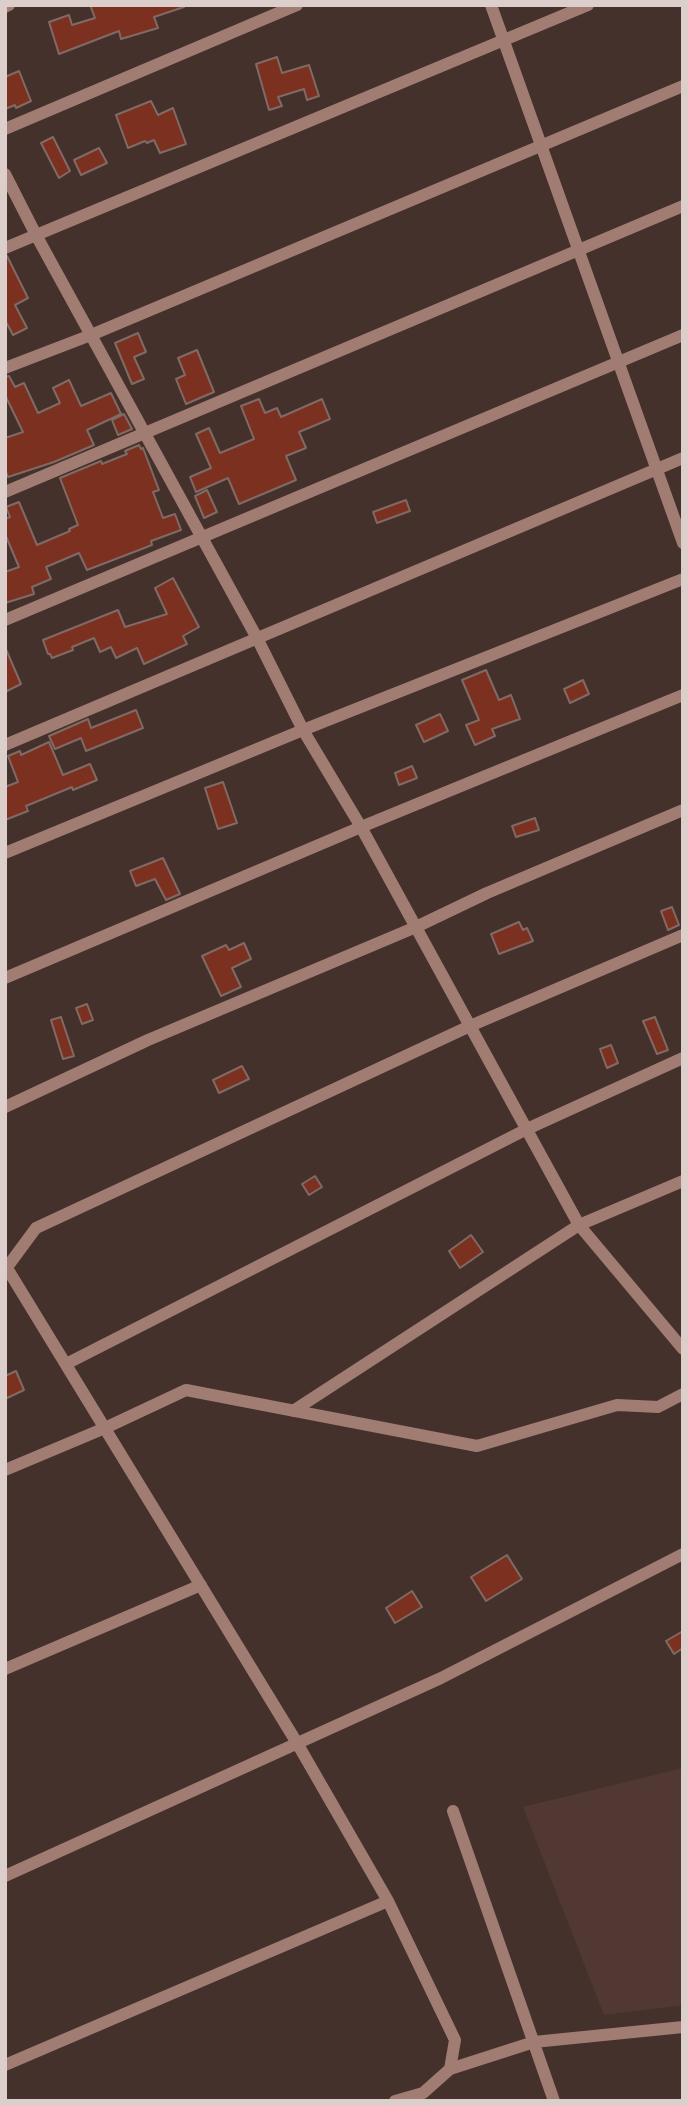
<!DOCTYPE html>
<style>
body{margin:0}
#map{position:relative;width:688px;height:2106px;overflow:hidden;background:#44312c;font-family:"Nunito Sans",sans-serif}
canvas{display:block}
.frame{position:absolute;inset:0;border:7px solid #dbcecb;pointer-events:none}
</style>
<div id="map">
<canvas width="688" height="2106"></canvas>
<div class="frame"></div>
</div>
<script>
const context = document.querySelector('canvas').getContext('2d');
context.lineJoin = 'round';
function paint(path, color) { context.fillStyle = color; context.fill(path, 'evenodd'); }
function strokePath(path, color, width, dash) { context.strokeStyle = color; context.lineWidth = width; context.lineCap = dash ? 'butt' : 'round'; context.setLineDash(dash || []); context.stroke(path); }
paint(new Path2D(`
 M683,1768V2005L604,2015L523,1807Z`), '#523832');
const building = new Path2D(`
 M90,5H184V7L154,17L158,28L121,39L119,31L59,54L49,22L69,15L72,25L95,18Z
 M277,57L282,73L309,65L319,96L307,100L304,89L278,97L282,106L269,110L256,64Z
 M19,71L31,101L16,108L15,105L5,109V77Z
 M151,101L158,115L173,108L186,144L160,153L154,140L147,143L145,141L128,148L116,115Z
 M53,137L70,171L59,178L41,143Z
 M99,148L107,163L81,175L74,160Z
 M7,256L28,298L15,305L27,328L13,335L5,320V257Z
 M138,333L146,352L134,357L144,379L132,384L115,343Z
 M197,350L214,392L186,404L176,379L185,375L178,358Z
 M9,376L15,387L24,383L38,413L60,403L53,388L69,380L81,406L111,393L121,414L87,430L94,445L54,462L8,477L5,469V438L23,432L5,395V377Z
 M259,399L265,413L277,408L281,417L322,399L330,419L299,432L306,448L286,456L296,480L239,504L228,478L196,492L190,477L211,468L196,434L209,428L220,453L254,439L241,406Z
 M124,414L132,429L118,435L112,420Z
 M139,445L141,449L143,448L159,490L153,492L163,518L175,514L181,530L151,541L152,545L87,570L79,553L46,567L51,579L32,587L34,594L5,603V572L19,567L5,534V519L10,517L6,507L19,502L37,545L70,531L69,529L78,525L60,478L101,461L102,464L127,454L125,451Z
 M207,490L217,512L204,518L195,496Z
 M406,500L410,511L377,523L373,512Z
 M173,578L199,627L183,636L187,644L144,664L137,648L116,658L111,647L100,652L94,638L72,647L73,650L52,658L50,654H48L43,640L118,610L125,627L167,614L155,588Z
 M5,647L21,684L5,692Z
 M486,670L499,700L511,695L520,719L492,729L495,736L475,745L466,725L479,720L462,680Z
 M583,680L589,694L570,703L564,689Z
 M136,710L143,728L86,751L81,738L55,749L49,736L88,719L91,728Z
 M440,714L448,731L424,742L416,725Z
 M49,742L63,775L90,764L97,780L73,790L72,787L26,806L28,811L5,820V787L18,782L8,756L20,751L21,755Z
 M412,766L417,778L399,785L395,773Z
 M223,782L237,823L218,829L205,788Z
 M535,818L539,830L516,837L512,826Z
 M163,858L180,894L166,900L155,879L136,886L130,871Z
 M672,907L679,925L668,930L661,911Z
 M519,922L523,930L527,928L533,941L499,954L491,934Z
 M244,943L251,959L232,968L241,987L221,996L202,956L226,945L229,950Z
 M87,1004L93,1020L82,1024L76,1008Z
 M61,1017L74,1056L63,1059L51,1020Z
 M655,1017L668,1050L657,1054L643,1021Z
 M611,1045L618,1063L607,1068L600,1049Z
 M242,1066L249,1079L219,1093L213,1080Z
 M315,1176L322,1187L309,1195L302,1184Z
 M471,1235L483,1252L460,1268L449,1251Z
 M16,1371L24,1390L5,1399V1376Z
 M507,1555L522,1579L486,1601L471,1577Z
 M412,1591L422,1607L395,1623L386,1608Z
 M683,1631V1648L674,1654L666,1641Z`);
paint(building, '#7c301f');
strokePath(building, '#806a65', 2);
strokePath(new Path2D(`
 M491,5L683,543
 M5,7L9,5
 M5,129L297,5
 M5,174L36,235L257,638L303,730L361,827L579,1225L683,1349
 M5,248L588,5
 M5,368L91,335L683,86
 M5,492L683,206
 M5,620L683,335
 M5,745L683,458
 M5,853L303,730L683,579
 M5,978L361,827L683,695
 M5,1107L148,1040L416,927L487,893L683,810
 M5,1265L297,1743L388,1901L455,2040L450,2069L423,2093L395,2101
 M5,1270L36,1228L470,1026L683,935
 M66,1364L527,1129L683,1058
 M293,1411L579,1225L683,1181
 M5,1470L105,1428L186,1390L477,1446L617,1405L658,1407L683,1394
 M5,1669L201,1585
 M453,1811L554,2101
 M5,1876L441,1678L683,1554
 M5,2065L388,1901
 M450,2069L534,2042L683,2027`), '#a17c72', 12);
</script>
